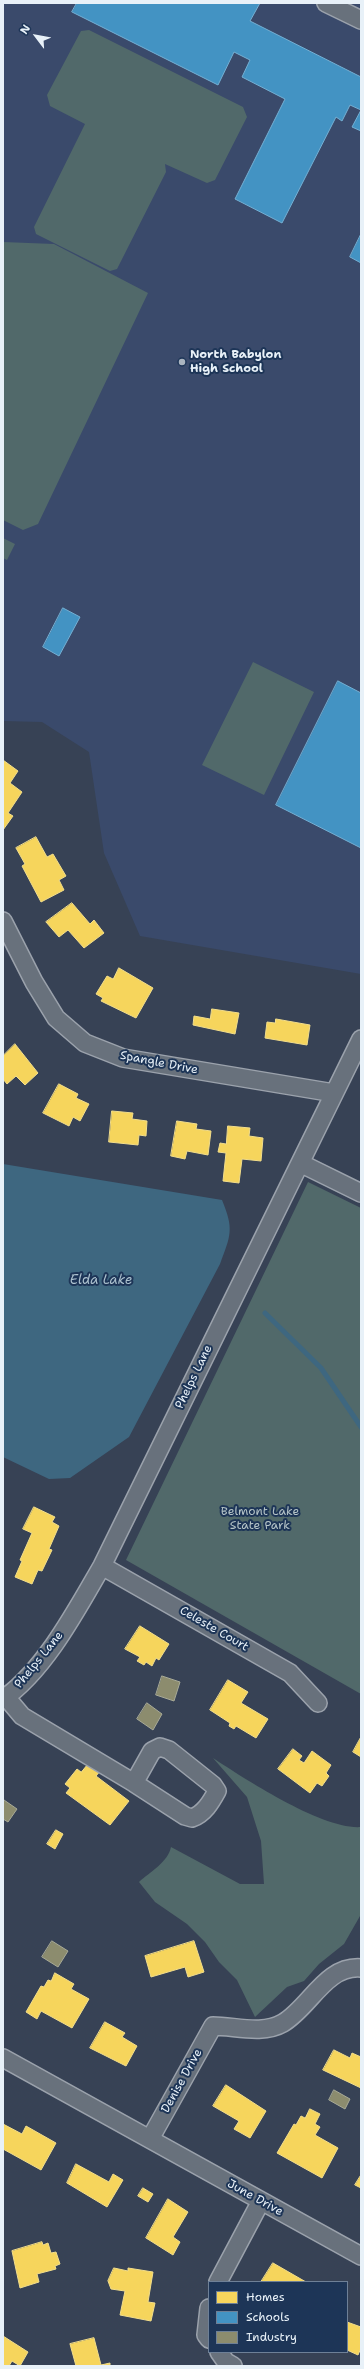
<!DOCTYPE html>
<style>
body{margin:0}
#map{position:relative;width:364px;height:2369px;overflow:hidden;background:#374255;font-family:"Shantell Sans",sans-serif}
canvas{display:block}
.frame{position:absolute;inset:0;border:4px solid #e8f1f8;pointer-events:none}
.legend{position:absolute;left:208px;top:2281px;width:140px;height:72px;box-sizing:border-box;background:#1d3557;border:1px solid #6e8097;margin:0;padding:5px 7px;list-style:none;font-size:12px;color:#e8f1f8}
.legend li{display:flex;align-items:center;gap:8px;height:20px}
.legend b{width:20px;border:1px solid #6e8097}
.north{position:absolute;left:16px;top:16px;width:40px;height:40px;-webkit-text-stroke:3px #1d3557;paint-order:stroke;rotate:302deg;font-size:11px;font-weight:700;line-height:16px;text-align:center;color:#e8f1f8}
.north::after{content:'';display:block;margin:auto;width:14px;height:18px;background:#e8f1f8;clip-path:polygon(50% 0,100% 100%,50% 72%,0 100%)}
</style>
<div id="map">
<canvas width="364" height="2369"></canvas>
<div class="frame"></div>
<ul class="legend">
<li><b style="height:11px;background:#f6d55c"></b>Homes</li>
<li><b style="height:11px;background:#4393c3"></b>Schools</li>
<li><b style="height:11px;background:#8c8c6e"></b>Industry</li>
</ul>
<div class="north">N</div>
</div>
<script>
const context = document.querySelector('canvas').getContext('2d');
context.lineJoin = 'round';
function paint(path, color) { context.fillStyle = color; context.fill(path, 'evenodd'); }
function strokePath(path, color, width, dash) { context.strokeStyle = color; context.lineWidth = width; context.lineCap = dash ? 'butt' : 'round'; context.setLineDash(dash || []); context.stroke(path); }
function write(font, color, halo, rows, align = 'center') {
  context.font = font + ' "Shantell Sans",sans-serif'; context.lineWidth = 4; context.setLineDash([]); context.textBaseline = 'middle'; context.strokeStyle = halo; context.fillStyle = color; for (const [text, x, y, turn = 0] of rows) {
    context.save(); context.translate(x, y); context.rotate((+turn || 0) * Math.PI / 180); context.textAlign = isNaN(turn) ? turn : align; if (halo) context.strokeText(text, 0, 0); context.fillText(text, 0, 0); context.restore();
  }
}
paint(new Path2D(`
 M3,3H361V974L140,936L104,853L89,752L42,722L3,721Z`), '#3a4a6b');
paint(new Path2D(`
 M89,30L243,107L247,117L215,180L207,183L165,164L166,172L117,269L110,271L36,234L34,227L85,124L50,106L47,95L81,31Z
 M3,242L54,244L148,293L38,524L23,530L3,520Z
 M3,538L15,544L7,560L3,558Z
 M253,662L314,692L264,795L202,765Z
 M308,1182L361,1208V1694L126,1560Z
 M213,1758C245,1779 323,1830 361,1827L360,1916L344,1944L319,1964L304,1981L287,1987L255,2017L237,1980L219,1962L205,1942L187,1924L155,1902L139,1882C150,1872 168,1862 171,1847L240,1884H264L261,1841L247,1797Z`), '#51696a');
paint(new Path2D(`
 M3,1164L222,1200C234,1229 231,1235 220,1264L129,1437L70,1478L49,1479L3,1457Z`), '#3e6780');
const homes = new Path2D(`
 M3,760L18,771L10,783L22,792L8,813L13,816L3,830Z
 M36,837L47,857L53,854L66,876L59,880L64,890L41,902L22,866L25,864L16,848Z
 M72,903L90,924L94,920L104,933L84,948L68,930L59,937L46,922Z
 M119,968L153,988L136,1018L101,1001L103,998L96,994L107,976L113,979Z
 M212,1009L239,1013L235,1034L193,1025L194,1016L210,1019Z
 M276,1019L310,1025L307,1045L265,1038L267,1022L275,1023Z
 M15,1044L38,1073L25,1085L16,1076L7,1084L3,1079V1056Z
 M59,1084L78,1094L76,1098L89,1104L80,1121L73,1117L69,1126L43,1113Z
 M112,1111L133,1113L132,1119L147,1121L146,1136L139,1135L138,1145L109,1142Z
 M177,1121L197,1124L196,1129L211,1131L208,1155L187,1151L185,1159L171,1156Z
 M228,1126L250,1128L249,1136L263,1138L261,1161L242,1159L239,1183L223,1181L226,1153L218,1152L220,1143L226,1144Z
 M34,1507L55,1517L52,1522L59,1526L49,1549L52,1550L42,1571L38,1570L32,1584L15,1577L22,1561L20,1560L32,1533L23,1529Z
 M140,1626L169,1644L159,1660L156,1658L152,1666L146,1662L144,1665L137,1661L140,1657L125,1649Z
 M228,1680L248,1692L241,1703L268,1719L256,1738L236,1726L234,1729L229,1726L230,1723L210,1710Z
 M361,1737V1757L353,1752Z
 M293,1749L302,1756L299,1760L304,1763L312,1751L331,1765L326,1773L329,1776L322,1786L317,1783L310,1793L278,1769Z
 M90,1762L101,1770L96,1776L129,1801L110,1825L66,1793L70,1788L65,1784L77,1769L81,1772Z
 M56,1830L63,1834L55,1849L47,1844Z
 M194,1941L204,1972L188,1977L185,1967L151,1977L145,1956Z
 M55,1973L74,1984L71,1989L89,1999L72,2028L41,2011L37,2019L26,2012L41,1986L44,1987L48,1980L51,1981Z
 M105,2022L125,2033L122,2037L137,2046L126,2066L90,2048Z
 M334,2050L350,2058L352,2053L361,2057V2088L323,2070Z
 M226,2085L266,2111L250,2138L234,2129L239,2121L213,2106Z
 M310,2109L320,2114L315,2124L320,2127L315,2135L338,2148L322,2178L277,2153L294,2124L296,2125L301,2116L305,2118Z
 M3,2124L22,2134L26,2126L56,2143L41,2170L3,2149Z
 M76,2164L109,2182L113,2174L123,2180L107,2207L67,2183Z
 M361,2175V2188L355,2185Z
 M143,2188L153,2194L148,2202L138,2196Z
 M168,2199L188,2212L173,2237L180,2242L173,2255L146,2238Z
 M42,2242L43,2245L48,2243L51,2253L56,2252L60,2264L55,2266L56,2269L37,2274L39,2282L20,2288L12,2251Z
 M273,2263L306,2282H261Z
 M114,2268L128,2271V2268L153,2272L148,2302L155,2303L151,2321L120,2315L125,2291L111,2289L108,2281Z
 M347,2322L361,2327V2348L358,2355L347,2350Z
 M3,2336L28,2352L20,2366L12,2361L9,2366H3Z
 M94,2338L101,2365L110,2363V2366H76L70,2344Z`);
paint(homes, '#f6d55c');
strokePath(homes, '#f2dd8b', 1);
const schools = new Path2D(`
 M77,3H260L250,21L361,77V131L352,127L361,110L350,105L342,121L336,117L282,223L235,199L285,99L242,77L250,60L234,52L218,85L72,12Z
 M361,234V263L350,257Z
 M63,608L80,617L59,656L43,647Z
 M338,681L361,693V848L276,805Z`);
paint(schools, '#4393c3');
strokePath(schools, '#74afd3', 1);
const industry = new Path2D(`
 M162,1676L180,1682L174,1701L156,1695Z
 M147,1703L162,1714L153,1730L137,1719Z
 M4,1800L17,1809L8,1822L3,1819Z
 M52,1941L68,1951L58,1967L42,1957Z
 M334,2090L350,2099L345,2109L329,2100Z`);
paint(industry, '#8c8c6e');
strokePath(industry, '#a8aa97', 1);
strokePath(new Path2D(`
 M265,1313L321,1368L361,1427`), '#3e6780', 5);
const minor = new Path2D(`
 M326,3L361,20
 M3,921L34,982L56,1018L85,1043L123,1058L334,1093
 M300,1163L361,1193
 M102,1566L290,1673L318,1703
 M6,1697L22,1716L134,1783L185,1816L192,1818C204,1814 211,1802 217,1791L213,1785L169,1750L160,1747L152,1751L134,1783
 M3,1699C45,1670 77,1609 102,1566L361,1039
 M3,2058L361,2256
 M150,2139L213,2026C235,2026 262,2035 283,2023C310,2007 326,1965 361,1968
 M218,2282L261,2201
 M209,2308L206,2335L209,2339
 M219,2352L226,2362L233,2366`);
strokePath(minor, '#9ba2ac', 20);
strokePath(minor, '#68717c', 17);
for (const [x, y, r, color] of [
 [182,362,4,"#aab4bf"]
]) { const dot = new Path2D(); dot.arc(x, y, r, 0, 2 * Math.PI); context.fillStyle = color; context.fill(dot); strokePath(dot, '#1d3557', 1.5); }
write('bold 12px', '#e8f1f8', '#1d3557', [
 ["North Babylon",190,355],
 ["High School",190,369]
], 'left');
write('12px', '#e8f1f8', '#1d3557', [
 ["Spangle Drive",159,1063,11],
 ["Phelps Lane",194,1377,-64],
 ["Celeste Court",214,1629,30],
 ["Phelps Lane",39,1660,-51],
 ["Denise Drive",182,2081,-61],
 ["June Drive",255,2198,29]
]);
write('12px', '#b5c4c7', '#1d3557', [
 ["Belmont Lake",260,1512],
 ["State Park",260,1526]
]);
write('italic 13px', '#adc2cf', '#1d3557', [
 ["Elda Lake",101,1281]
]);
</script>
